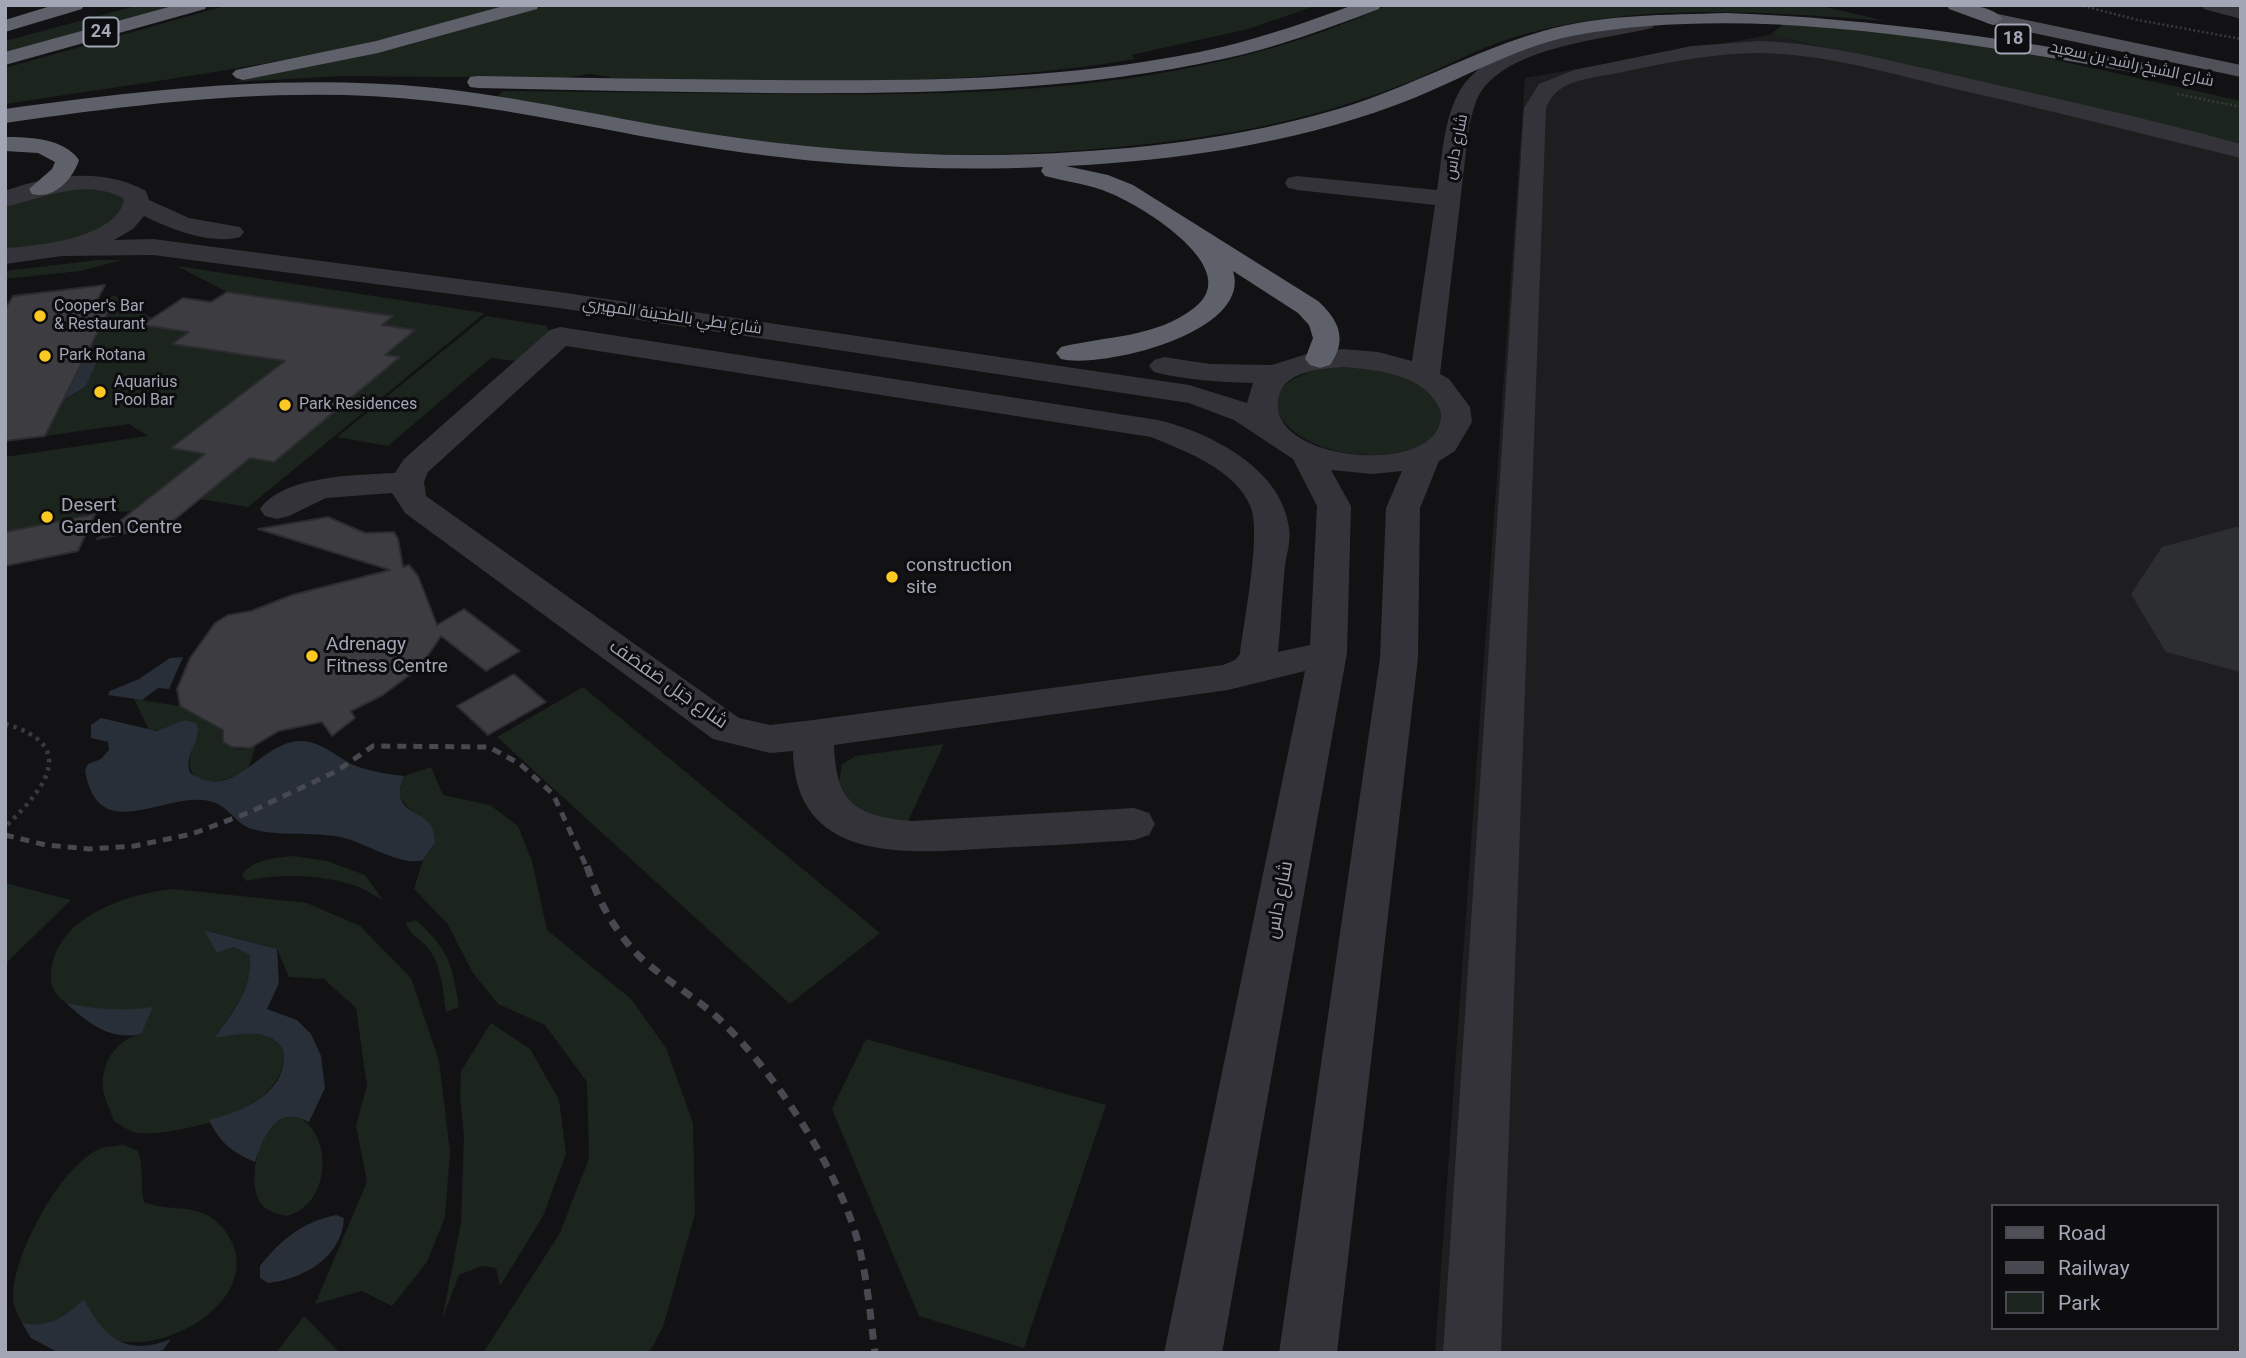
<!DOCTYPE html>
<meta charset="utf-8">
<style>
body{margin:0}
#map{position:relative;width:2246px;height:1358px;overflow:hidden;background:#121214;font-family:Roboto,sans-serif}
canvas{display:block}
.frame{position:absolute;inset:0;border:7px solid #a2a6b5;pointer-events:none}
.legend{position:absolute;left:1991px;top:1204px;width:228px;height:126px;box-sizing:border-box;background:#0d0d0f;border:2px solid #494a51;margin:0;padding:9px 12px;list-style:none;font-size:21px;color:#a2a6b5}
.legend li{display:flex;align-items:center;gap:14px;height:35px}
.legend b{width:35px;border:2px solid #494a51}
</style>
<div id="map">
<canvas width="2246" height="1358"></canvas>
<div class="frame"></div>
<ul class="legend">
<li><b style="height:9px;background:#4f5058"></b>Road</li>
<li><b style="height:9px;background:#484950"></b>Railway</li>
<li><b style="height:19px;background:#1c241e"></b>Park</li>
</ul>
</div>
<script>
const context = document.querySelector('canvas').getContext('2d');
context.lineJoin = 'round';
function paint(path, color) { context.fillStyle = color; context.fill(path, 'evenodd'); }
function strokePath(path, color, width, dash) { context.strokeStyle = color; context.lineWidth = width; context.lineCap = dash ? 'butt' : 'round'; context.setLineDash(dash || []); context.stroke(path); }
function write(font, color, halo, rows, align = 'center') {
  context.font = font + ' Roboto,Cairo,sans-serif'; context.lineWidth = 6; context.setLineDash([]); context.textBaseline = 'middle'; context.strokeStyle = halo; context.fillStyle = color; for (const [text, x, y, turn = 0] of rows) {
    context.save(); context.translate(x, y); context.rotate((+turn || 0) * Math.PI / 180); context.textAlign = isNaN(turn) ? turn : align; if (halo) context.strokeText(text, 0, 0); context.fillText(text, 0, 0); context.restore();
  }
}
paint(new Path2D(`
 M1770,35L2156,123L2241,145V1353H1435L1525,78ZM1992,1206H2216V1328H1992Z`), '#1e1e21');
paint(new Path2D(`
 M139,5H194L5,57V41Z
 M228,5H514C347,56 177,78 5,104V68Z
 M548,5H1318L1248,29L1131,55L1135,59C960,89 783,80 606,79L611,77L590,74L563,78L344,76L232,82L401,47Z
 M1388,5H1817L1886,21C1767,12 1643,2 1525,34C1486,44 1451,64 1414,80C1360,102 1301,119 1244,130C1115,153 963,161 833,149C719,139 608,116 496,98L503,91C595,92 687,93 779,94C983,96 1198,93 1388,5Z
 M1785,23L1923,35L2047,58L2241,101V145L2156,123L1770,35Z
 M60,189H105L128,201L117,221L77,240L5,251V204Z
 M98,260H122L80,271L5,279V271Z
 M177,266L485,313L248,507L200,499L250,458L274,462L399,357L385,355L415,330L382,325L392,316L227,292Z
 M114,295L172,330L189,332L173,344L285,361L171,448L205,454L141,510L85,515L5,532V457L148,436L129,424L45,436L62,402L86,386L97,359L85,357L110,307L93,308Z
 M486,316L547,326L549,333L516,361L491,358L388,446L337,437Z
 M1352,365C1379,368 1457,384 1440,426C1435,440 1415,449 1401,452C1295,473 1209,375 1352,365Z
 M583,687L880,933L790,1004L497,737Z
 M134,699L180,706L221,729C228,748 236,755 256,745L248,770C208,792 172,784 199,733L189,720L163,730H149Z
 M944,744L907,823L855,813L839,782L842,764L856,756Z
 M431,767L443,795L490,805L518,826L532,861L547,930L631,999L666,1048L693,1123L695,1214L663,1327L649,1353H483L560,1233L589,1158L587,1082L545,1025L498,1004L473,973L447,923L414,889L423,860L435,843C431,812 411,820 399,794L404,776Z
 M293,856L327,861L365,875L383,900C373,895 363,888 353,885C321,875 279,873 247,881L242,876C251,859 275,858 293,856Z
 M5,883L71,900L5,964Z
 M174,889L307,903L360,926L411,978L439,1061L450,1152L445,1217L427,1262L392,1306L362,1291L315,1304L367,1182L356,1125L367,1086L356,1008L324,979L289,977L277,949L205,930L217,953L234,947L250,955C252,989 234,1011 214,1037C237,1035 270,1026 283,1050C292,1109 182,1136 138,1133C130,1132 121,1125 114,1121C111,1111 104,1099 103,1089C101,1062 116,1040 141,1034L129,1011C109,1008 82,1012 65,1002C56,996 50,986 51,975C53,918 127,893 174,889Z
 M416,920C449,951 452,962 459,1007L446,1012C443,992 442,969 431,952C424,940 410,937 406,923Z
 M491,1023L530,1049L559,1100L566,1154L543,1216L500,1286L496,1268L482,1266L459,1275L442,1320L461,1223L464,1137L460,1098L461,1071Z
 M866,1039L1106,1105L1024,1348L919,1316L832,1109Z
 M297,1116C329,1132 331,1186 303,1208C299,1211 293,1214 288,1216C278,1214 266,1212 260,1202C247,1182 258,1129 281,1119C286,1117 293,1116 297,1116Z
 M124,1145L138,1151C144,1168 140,1184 144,1202C170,1213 201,1201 223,1228C275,1293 167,1358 112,1339C99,1331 91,1312 84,1300C66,1317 48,1328 22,1323C18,1315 13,1306 13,1298C12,1256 62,1162 102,1148C109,1146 117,1146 124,1145Z
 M304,1316L340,1353H276Z`), '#1c241e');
paint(new Path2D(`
 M82,357L98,359L86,386L58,404Z
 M183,657L169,689L158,688L142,700L108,695L110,691L139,679L170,658Z
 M101,718L157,731L185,720L196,723C205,737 183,753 190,773C233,801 254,751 292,742C317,736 335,757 356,766C372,772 387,774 404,776C403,781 399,788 400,793C400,812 424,813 431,826C434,831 435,837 435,843L423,860C405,867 367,845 348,839C317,830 283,838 252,829C237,825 229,807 213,802C168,788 98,850 85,770L88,764L101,759L109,750L108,742L91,738V725Z
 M204,930L277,949L279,983L267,1009L297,1020L311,1034L321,1056L325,1088L309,1122C276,1104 264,1135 255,1162C232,1152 220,1143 209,1120C242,1112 290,1092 283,1050C270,1026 236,1035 214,1038C234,1011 252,990 250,955L234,947L217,953Z
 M66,1003C95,1010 125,1011 153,1007L141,1034C110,1041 88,1023 66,1003Z
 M336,1215L344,1218C342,1257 304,1279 268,1283L260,1278V1266C281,1240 302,1222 336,1215Z
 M84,1299C104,1338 126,1357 171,1339L163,1350L152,1353H59L31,1338L22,1323C48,1328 66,1317 84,1299Z`), '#282f38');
paint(new Path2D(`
 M2236,527L2241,528V672L2166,652L2131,594L2162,547Z`), '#2d2e32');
const building = new Path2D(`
 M105,285L93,308L111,306L45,436L5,441V309L13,296Z
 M227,292L393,316L382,325L415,330L385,355L400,357L274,462L250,458L168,525L97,539L205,454L171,448L285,361L172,344L189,332L142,325L183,298L211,302Z
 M95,514L78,551L5,566V532Z
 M328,517L365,533L394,532L398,539L403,567L409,565L418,576L437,625L464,609L520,651L486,671L441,636L423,663L411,674L383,695L351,711L355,718L332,736L322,722L279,731L250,748L232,747L223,742V730L180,706L177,689L190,658L215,623L228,615L251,611L292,595L390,570L258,529Z
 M514,674L546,702L488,735L457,706Z`);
paint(building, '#3c3c41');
strokePath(building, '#2c2c30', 2);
strokePath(new Path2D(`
 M2079,5L2138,20L2241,39
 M2177,94L2241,107`), '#393a40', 2.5, [2, 2.5]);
strokePath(new Path2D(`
 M5,724C80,745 45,789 5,827`), '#393a40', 4.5, [3.5, 5]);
paint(new Path2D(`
 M2202,5L2241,7V19L2204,9Z
 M1645,18L1652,20L1655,24L1652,28C1603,40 1508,46 1479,95C1474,104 1472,116 1469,126L1440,374L1449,379L1470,407L1472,422L1455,451L1439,461L1420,508L1418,658L1337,1353H1279L1380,658L1386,508L1402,471L1373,474L1331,470L1351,506L1347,653L1222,1353H1164L1305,671L1228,690L834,745C836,804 856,816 912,821L1134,808L1149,813L1155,824L1149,835L1134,840C1088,843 1042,846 995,848C913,853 795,867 793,751L770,753L713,739L405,513L392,493L326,498L289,516L277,519L265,516L260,509C284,475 357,475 395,473L404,459L550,330L560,327L1158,420C1209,432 1282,468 1289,528C1291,540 1287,553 1285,565C1282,594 1281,623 1278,652L1310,645L1317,506L1293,459L1234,420L1189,403L559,308L153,255L62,256L5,264V248C38,246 118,238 124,199C86,177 44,198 5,207V191C50,175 102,167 146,191L149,200L189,218L240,227L244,232L240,237C211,245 170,229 144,216L133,229L114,240L153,239L559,292L1189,385L1247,403L1253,383C1219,382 1186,380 1154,372L1149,366L1154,360L1164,357L1210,364L1272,365L1310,353L1343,349L1378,352L1412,361L1435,205L1297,190L1288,188L1285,183L1288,178L1297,176L1437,190C1442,160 1443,124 1457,96C1485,39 1589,27 1645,18ZM566,346L1151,437C1185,451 1237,470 1251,508C1261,536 1244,620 1240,654L1235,660L1223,665L813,720L770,725L739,718L426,496L424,482L428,472ZM1343,367C1377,370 1427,374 1441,412C1447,478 1269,464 1278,400C1282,371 1319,369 1343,367Z
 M1759,41C1826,43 1889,61 1954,75C2050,97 2146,118 2241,144V158C2143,134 2045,109 1947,87C1885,72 1824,54 1760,53C1712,53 1665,63 1618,73C1593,78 1556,79 1546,108L1501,1353H1443L1524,108L1539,84L1574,70L1692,46Z`), '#333339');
paint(new Path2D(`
 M1993,13L2241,65V77L1986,23L1983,19Z`), '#4f5058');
paint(new Path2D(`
 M54,5H84L82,9L5,32V20Z
 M176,5H207L205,9L5,65V52Z
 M507,5H539L537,9L378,53L243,80L236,78L232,74L236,70L376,41Z
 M1353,5H1381L1379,9C1328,28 1276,48 1223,59C1071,92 918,94 764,93C669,92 573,90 478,88L470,87L467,82L470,77L478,76C575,78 672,79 769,80C920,81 1074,81 1222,47C1267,36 1310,21 1353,5Z
 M1947,5C1965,5 1990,4 2003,19L1993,25L1949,9Z
 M1727,13C1875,18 2020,41 2166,66L2173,68L2177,72L2173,76L2166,78C1981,46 1763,2 1577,35C1512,47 1455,84 1393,106C1290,144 1175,161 1066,166L1108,175L1133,185L1318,301C1339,320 1348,340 1330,365L1320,368L1310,365L1305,359L1313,338L1309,325L1298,313L1233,271C1253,333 1101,369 1061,359L1056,353L1061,347C1105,336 1156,338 1194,308C1246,269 1143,207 1112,194C1090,184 1067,182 1045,176L1041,171L1043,167C933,172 821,165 712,148C618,134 526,111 431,101C290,85 145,103 5,123V109C143,90 285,74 425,87C521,96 616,120 711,134C818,150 927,158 1035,154C1137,150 1241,138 1338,109C1409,88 1473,51 1543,31C1602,14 1666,15 1727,13Z
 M5,137C29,137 64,138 79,160C73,179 54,200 32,194L29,189L52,169L55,162L38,153L5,151Z`), '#5e606a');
strokePath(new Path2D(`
 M5,835L46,845L89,849L134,846L192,834L250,812L337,771L373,746L489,747L520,764L553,794L587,868`), '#484950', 5, [9, 7]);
strokePath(new Path2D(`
 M587,866C596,895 609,921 629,945C651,973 697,996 723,1023C771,1069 824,1150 848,1212C866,1257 869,1306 875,1353`), '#484950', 7, [11, 9]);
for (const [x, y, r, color] of [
 [40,316,7,"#fbc922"],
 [45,356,7,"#fbc922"],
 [100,392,7,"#fbc922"],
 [285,405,7,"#fbc922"],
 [47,517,7,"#fbc922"],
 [892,577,7,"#fbc922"],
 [312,656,7,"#fbc922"]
]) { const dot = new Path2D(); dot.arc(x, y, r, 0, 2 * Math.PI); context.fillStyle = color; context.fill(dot); strokePath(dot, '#0d0d0f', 2.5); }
write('16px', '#a2a6b5', '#0d0d0f', [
 ["شارع الشيخ راشد بن سعيد",2132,65,12],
 ["شارع داس",1457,147,-79],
 ["شارع بطي بالطحينة المهيري",672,317,8]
]);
write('16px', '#a2a6b5', '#0d0d0f', [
 ["Cooper's Bar",54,307],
 ["& Restaurant",54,325],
 ["Park Rotana",59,356],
 ["Aquarius",114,383],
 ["Pool Bar",114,401],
 ["Park Residences",299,405]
], 'left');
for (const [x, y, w] of [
 [101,32,35],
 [2013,39,35]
]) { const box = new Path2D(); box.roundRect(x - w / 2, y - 14.5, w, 29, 5); context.fillStyle = '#0d0d0f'; context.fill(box); strokePath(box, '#a2a6b5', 2); }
write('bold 18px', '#a2a6b5', null, [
 ["24",101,32],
 ["18",2013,39]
]);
write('19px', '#a2a6b5', '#0d0d0f', [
 ["Desert",61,506],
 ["Garden Centre",61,528],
 ["construction",906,566],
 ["site",906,588],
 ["Adrenagy",326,645],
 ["Fitness Centre",326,667]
], 'left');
write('19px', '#a2a6b5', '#0d0d0f', [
 ["شارع جَبَل صَفصَف",668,685,35],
 ["شارع داس",1280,900,-79]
]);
</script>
